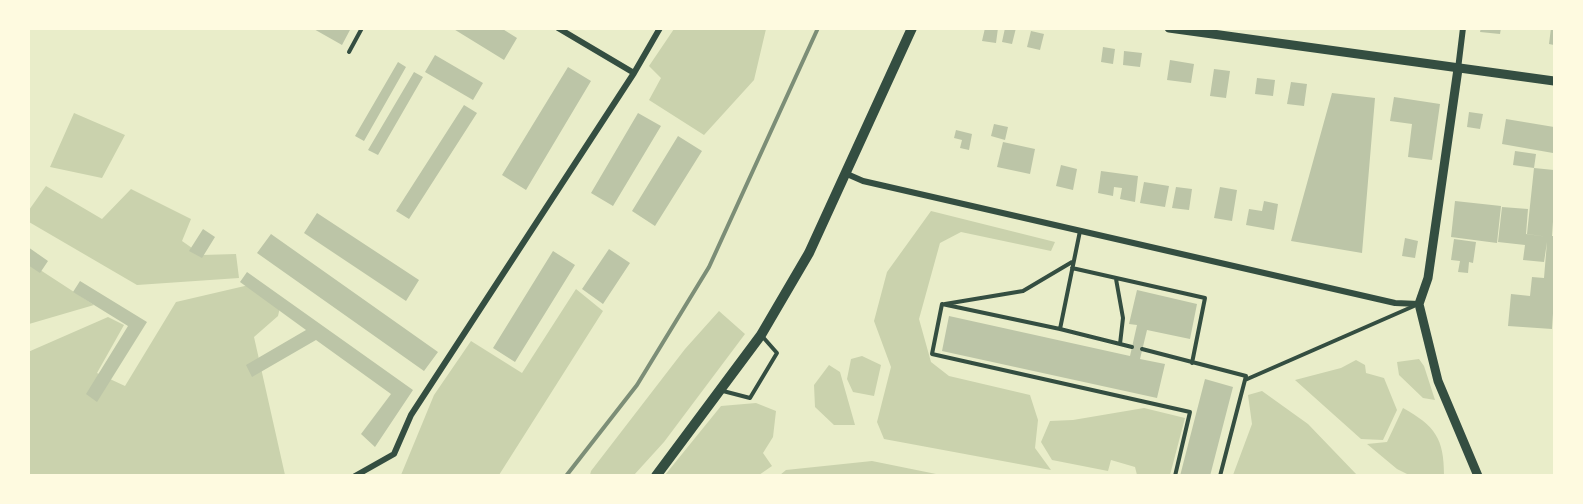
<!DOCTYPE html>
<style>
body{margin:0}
#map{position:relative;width:1583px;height:504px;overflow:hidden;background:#e9edc9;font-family:Georgia,serif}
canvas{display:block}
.frame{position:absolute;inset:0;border:30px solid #fefae0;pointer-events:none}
</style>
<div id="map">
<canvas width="1583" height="504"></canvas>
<div class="frame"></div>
</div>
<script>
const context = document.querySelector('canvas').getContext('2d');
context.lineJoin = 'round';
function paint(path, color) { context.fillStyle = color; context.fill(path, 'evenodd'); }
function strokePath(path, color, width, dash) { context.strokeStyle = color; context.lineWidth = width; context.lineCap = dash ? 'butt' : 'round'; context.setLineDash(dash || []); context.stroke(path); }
paint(new Path2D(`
 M674,29H766L754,80L704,135L649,100L661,78L649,66Z
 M74,113L125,135L102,178L50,167Z
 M46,186L102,219L131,189L191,219L182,241L202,255L236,254L239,278L137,285L29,222V210Z
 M931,211L1055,242L1051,251L961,232L940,243L919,319L931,362L949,376L1030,395L1038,420L1035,448L1051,470L884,439L877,422L891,367L874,321L887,272Z
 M28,262L94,305L29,324Z
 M249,285L281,303L278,316L254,337L285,475H29L28,352L108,317L124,325L97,373L125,386L176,302Z
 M576,289L603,311L499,475H401L434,395L471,341L522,373Z
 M719,311L745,334L664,442L634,475H590L591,471L685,349Z
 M862,356L881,365L874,396L853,392L847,379L851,359Z
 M1419,359L1424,366L1435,400L1423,398L1399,375L1397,362Z
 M1356,360L1365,365L1366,373L1384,378L1397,410L1383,440L1361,439L1295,380L1341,368Z
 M829,365L840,372L855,425H834L815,407L814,385Z
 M1262,391L1308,424L1357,475H1233L1252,424L1248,395Z
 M756,403L776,411L773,437L763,453L772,466L759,475H665L721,406Z
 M1144,408L1185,418L1170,475H1137L1135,467L1111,460L1108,471L1052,460L1041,442L1050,421L1073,420Z
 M1403,408C1435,426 1444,438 1444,475H1409L1397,469L1367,444L1387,442Z
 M872,461L941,475H780L786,470Z`), '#cad2ad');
paint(new Path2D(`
 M312,28H351L342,45Z
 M452,28H501L517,38L504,60Z
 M985,28H998L996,43L982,41Z
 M1005,28H1016L1012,44L1002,42Z
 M1481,28H1501L1500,34L1480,32Z
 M1551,28H1554V45L1549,44Z
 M1031,31L1044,34L1040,50L1027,47Z
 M1103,47L1115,49L1113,64L1101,62Z
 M1124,51L1142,53L1140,67L1123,65Z
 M435,55L483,83L473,100L425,72Z
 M1170,60L1194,64L1191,83L1167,80Z
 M398,62L406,67L364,141L355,136Z
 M568,67L591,81L526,190L502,175Z
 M1214,69L1230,71L1226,98L1210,96Z
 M414,72L423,77L378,155L368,150Z
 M1257,78L1275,80L1273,96L1255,94Z
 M1291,82L1307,84L1304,106L1287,104Z
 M1332,93L1375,98L1362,253L1291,241Z
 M1394,97L1440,104L1432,160L1408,157L1412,124L1390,121Z
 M464,105L477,113L409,219L396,211Z
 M1469,112L1483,114L1480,129L1467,127Z
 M638,113L661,126L613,206L591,193Z
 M1506,119L1554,127L1553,153L1502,144Z
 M994,124L1008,127L1005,140L991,136Z
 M956,130L972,134L969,150L960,148L962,140L954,138Z
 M678,136L702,151L655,226L632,211Z
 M1003,142L1035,149L1030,174L997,167Z
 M1515,151L1536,154L1534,168L1513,165Z
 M1061,165L1077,169L1073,190L1056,186Z
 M1534,168L1554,170V207L1552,236H1554V298L1552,329L1508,326L1511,294L1530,296L1532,277L1544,278L1547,242L1544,262L1523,260L1525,245L1498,242L1502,207L1528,209L1526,234L1548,237L1527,234Z
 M1101,171L1138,176L1135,202L1120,199L1122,188L1114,187L1113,196L1098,193Z
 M1144,182L1169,186L1165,207L1140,203Z
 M1176,187L1192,189L1189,210L1172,208Z
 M1220,187L1237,190L1232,221L1214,218Z
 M1264,201L1278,204L1274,230L1246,225L1249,209L1262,211Z
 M1455,201L1501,206L1497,243L1451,237Z
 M317,213L419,280L406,301L304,233Z
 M203,229L215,237L202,258L189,251Z
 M271,234L438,352L424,371L257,253Z
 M1405,238L1418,241L1415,258L1402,256Z
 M1454,239L1476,242L1473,263L1469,262L1468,273L1458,272L1460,261L1451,260Z
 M28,247L48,261L40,273L28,265Z
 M609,249L630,263L603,304L582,289Z
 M553,251L575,265L515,362L493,348Z
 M247,272L413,390L375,447L361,434L391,394L316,340L252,377L246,365L306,330L240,282Z
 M80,281L147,322L97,402L86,394L128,326L73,292Z
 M1137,290L1197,304L1190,339L1147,330L1140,359L1165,364L1157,398L942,351L949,316L1130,356L1137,325L1129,324Z
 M1205,379L1233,387L1210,476H1180Z`), '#bcc5a7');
strokePath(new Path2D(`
 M349,52L362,28
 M1080,231L1060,329L1132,347
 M1072,268L1205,298L1192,363
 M1116,279L1123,318L1120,344
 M945,304L1023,291L1072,262
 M1060,329L942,304L932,354L1190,412L1175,476
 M1142,349L1246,376L1220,476
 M1245,380L1414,306
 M723,391L750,398L777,353L762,336`), '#344e41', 4);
strokePath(new Path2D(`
 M558,28L634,73
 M1458,69L1463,28
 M847,174L863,181L1395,303L1419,304
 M355,476L394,454L411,415L634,73L660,28`), '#344e41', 6);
strokePath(new Path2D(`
 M1169,28L1554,81
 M1458,69L1428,278L1419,304L1438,381L1478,476`), '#344e41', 9);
strokePath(new Path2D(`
 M656,476L761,335L809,253L912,28`), '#344e41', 10);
strokePath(new Path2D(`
 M566,476L637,385L709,267L818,28`), '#7c8e77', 4);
</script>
